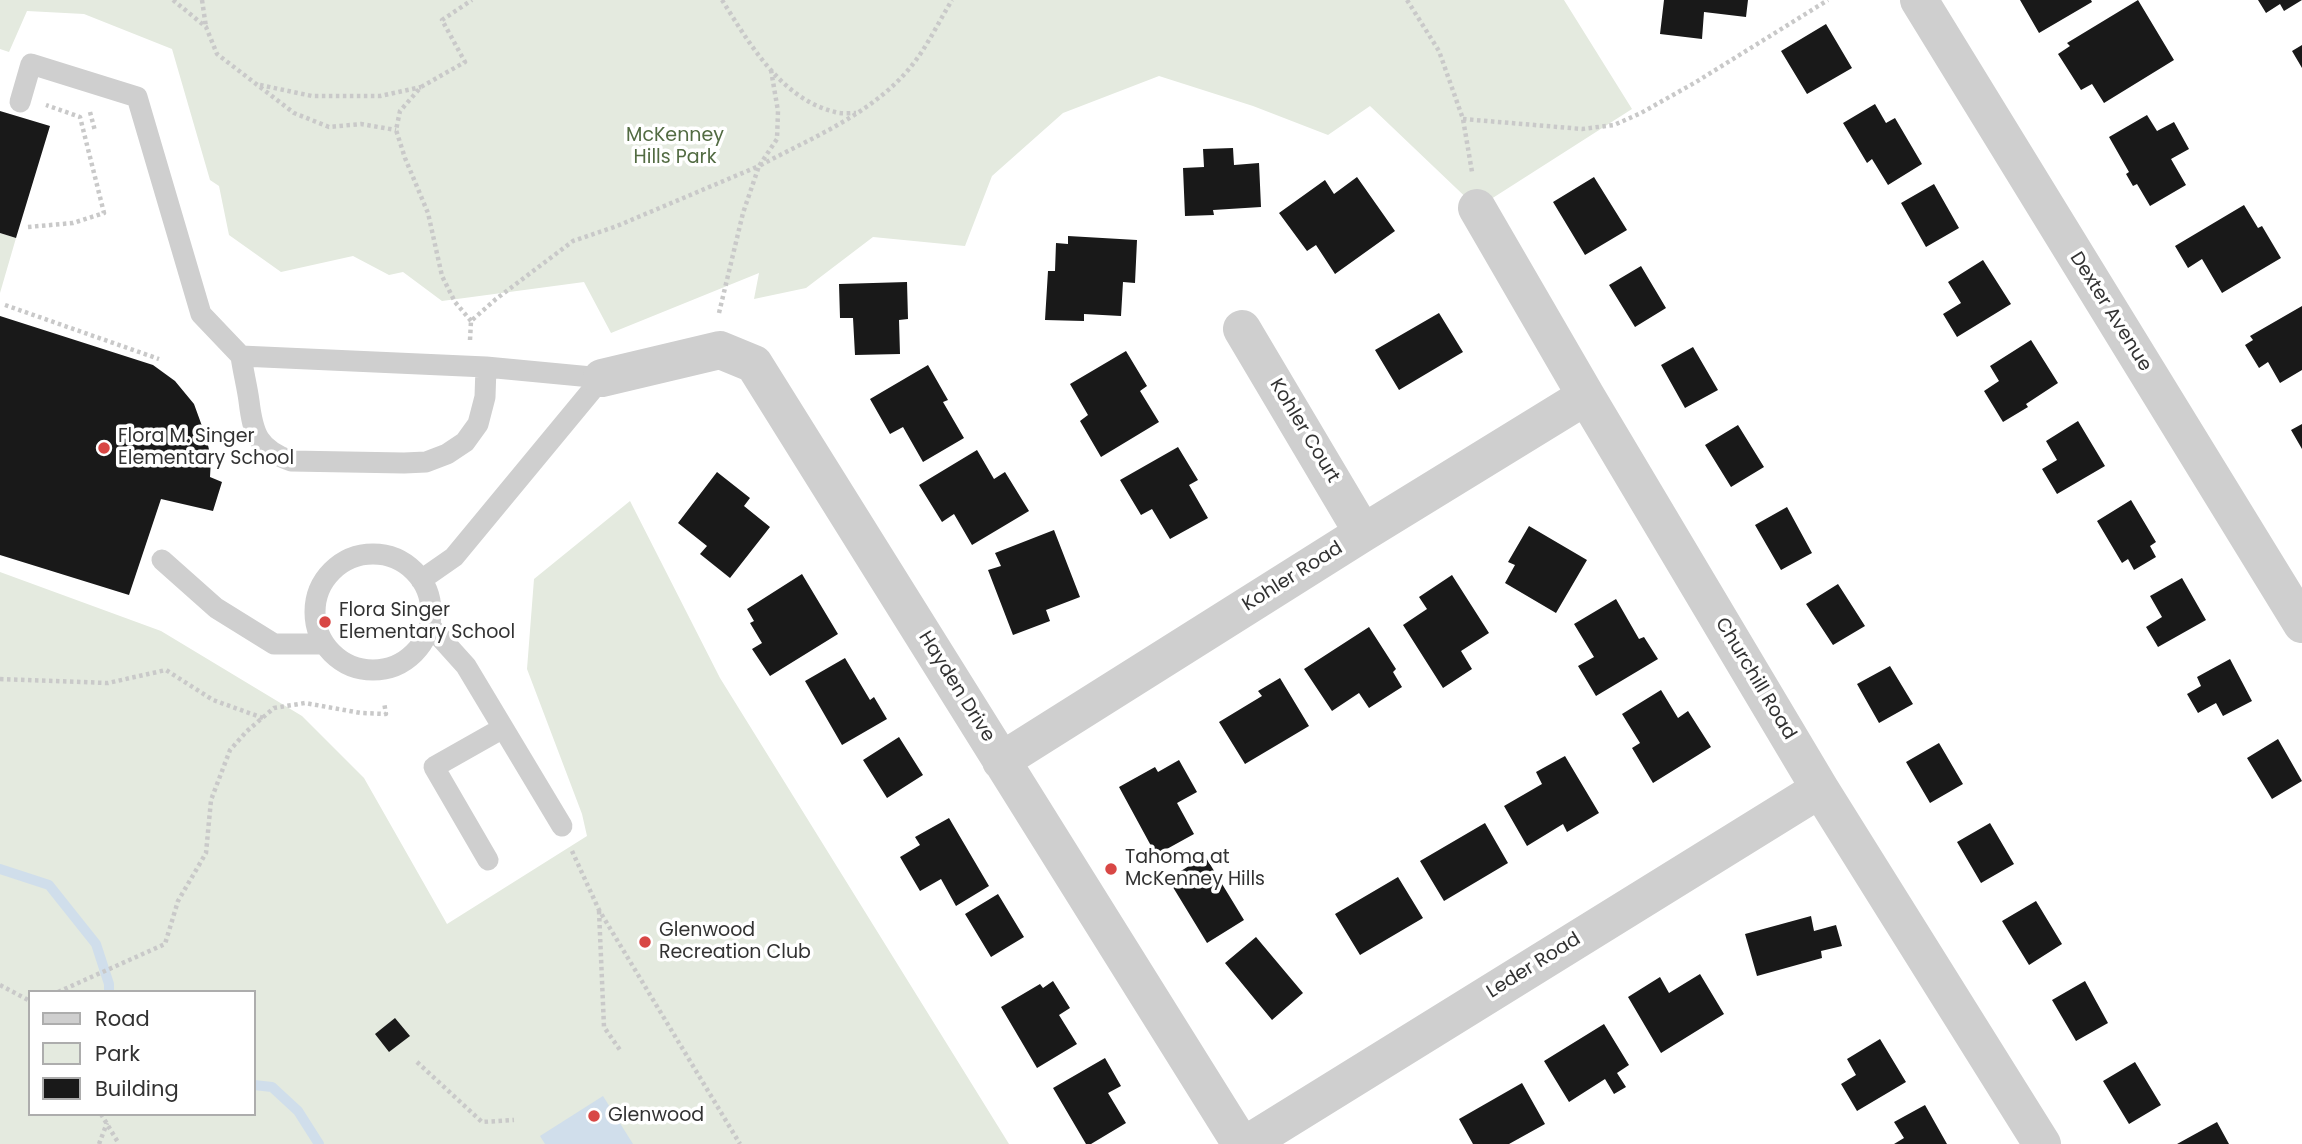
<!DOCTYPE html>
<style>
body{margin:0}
#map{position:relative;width:2302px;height:1144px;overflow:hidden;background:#fff;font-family:Poppins,sans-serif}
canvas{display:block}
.legend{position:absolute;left:28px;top:990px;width:228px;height:126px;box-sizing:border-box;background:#fff;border:2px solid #adadad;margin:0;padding:9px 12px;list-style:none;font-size:21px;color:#323232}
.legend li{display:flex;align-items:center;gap:14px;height:35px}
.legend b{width:35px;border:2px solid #adadad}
</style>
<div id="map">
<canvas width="2302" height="1144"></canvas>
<ul class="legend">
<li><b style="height:9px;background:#cfcfcf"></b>Road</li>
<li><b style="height:19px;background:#e4eadf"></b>Park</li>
<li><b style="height:19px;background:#191919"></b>Building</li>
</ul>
</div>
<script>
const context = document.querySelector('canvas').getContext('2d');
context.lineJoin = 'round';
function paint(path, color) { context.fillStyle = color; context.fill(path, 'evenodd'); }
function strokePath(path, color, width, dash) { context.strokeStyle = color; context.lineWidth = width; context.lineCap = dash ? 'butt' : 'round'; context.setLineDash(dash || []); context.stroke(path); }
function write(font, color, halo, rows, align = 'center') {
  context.font = font + ' Poppins,sans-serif'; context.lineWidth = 7; context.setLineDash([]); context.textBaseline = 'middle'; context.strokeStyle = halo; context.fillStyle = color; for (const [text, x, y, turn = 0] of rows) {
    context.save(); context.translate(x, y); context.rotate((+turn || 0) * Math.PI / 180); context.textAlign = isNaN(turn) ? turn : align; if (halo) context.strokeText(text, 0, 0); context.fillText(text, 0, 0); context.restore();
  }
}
paint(new Path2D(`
 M0,0H1564L1632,109L1477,208L1370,106L1328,135L1253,106L1159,76L1063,113L992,176L965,246L873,237L806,288L754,299L759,273L611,333L584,282L442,301L403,272L389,275L353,256L281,272L229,235L219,186L210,180L172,49L84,14L27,11L9,52L0,49Z
 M0,233L16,238L0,293Z
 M630,501L720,678L1009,1144H0V572L161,631L302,716L364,778L447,924L587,836L582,814L527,669L534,579ZM30,992H254V1114H30Z`), '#e4eadf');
paint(new Path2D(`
 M603,1096L633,1144H545L540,1136Z`), '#d0deeb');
strokePath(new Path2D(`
 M0,869L49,885L96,944L109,984V992
 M254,1085L272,1087L298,1111L319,1144`), '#d0deeb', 10);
paint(new Path2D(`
 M1664,0H1748L1746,17L1704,12L1702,39L1660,34Z
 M2020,0H2091L2092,2L2039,33Z
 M2138,0L2174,60L2104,103L2092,84L2081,90L2058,54L2070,46L2067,43Z
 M2258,0H2302L2284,11L2280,4L2266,13Z
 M1826,24L1852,68L1807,94L1781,51Z
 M2302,45V68L2292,51Z
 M1875,104L1886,123L1895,118L1922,164L1888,185L1872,159L1867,163L1843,123Z
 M0,111L50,126L16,238L0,233Z
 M2147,115L2157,131L2174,122L2189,149L2171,159L2186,185L2150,206L2137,184L2133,186L2126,174L2129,172L2109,137Z
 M1233,148L1234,165L1259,163L1261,207L1213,210L1214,215L1185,216L1183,168L1204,167L1203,149Z
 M1357,177L1395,231L1335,274L1316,245L1307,251L1279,213L1325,180L1334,194Z
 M1594,177L1627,230L1585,255L1553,202Z
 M1934,184L1959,228L1926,247L1901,203Z
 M2244,205L2258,228L2262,226L2281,258L2222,293L2202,259L2188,268L2175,246Z
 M1068,236L1137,240L1135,283L1123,282L1121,316L1084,314V321L1045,320L1048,271H1055L1056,243L1068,244Z
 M1983,260L2011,304L1957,337L1943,314L1961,303L1948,282Z
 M1641,266L1666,308L1635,327L1609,285Z
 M907,282L908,319L899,320L900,354L855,355L853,318H840L839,284Z
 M2302,306V370L2280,383L2268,362L2259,368L2245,345L2253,340L2250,336Z
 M1439,313L1463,352L1399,390L1375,350Z
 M0,316L153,365L175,381L194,404L206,437L211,458L210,477L222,482L213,511L161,499L129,595L0,555Z
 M2031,340L2058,383L2026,404L2028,407L2003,422L1984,391L1999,381L1990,366Z
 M1693,347L1718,390L1685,408L1661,365Z
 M1126,351L1147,386L1140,391L1159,422L1101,457L1080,421L1088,415L1070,384Z
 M928,365L948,400L943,402L964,438L923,462L903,427L890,434L870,399Z
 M2078,421L2105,466L2057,494L2042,469L2057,460L2046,441Z
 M2302,424V449L2291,430Z
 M1738,425L1764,467L1731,487L1705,445Z
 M1178,447L1198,480L1189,485L1208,518L1170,539L1152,509L1141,515L1120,480Z
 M977,450L994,479L1005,472L1029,511L972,545L954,514L942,522L919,485Z
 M717,472L750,498L744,506L770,527L730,578L700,554L707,546L678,523Z
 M2131,500L2156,542L2150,546L2156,557L2134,570L2128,559L2122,563L2097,521Z
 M1787,507L1812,553L1781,570L1755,525Z
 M1529,526L1587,560L1556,613L1505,583L1515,565L1508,562Z
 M1054,530L1080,597L1046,610L1050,621L1013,635L988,570L1001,566L995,553Z
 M802,574L838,634L770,676L752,649L762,643L750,623L754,621L747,609Z
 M1452,575L1489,633L1461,651L1472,669L1443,688L1403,625L1427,609L1419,597Z
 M2182,578L2206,620L2158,647L2146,627L2162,617L2150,596Z
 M1838,584L1865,626L1833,645L1806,604Z
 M1616,599L1639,639L1644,637L1658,659L1596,696L1578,666L1594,657L1574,624Z
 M1369,627L1396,669L1393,672L1402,687L1369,708L1359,693L1332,711L1304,669Z
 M845,658L870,700L874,697L887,719L842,745L805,681Z
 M2230,659L2252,701L2223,716L2216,703L2198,713L2187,694L2201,686L2197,677Z
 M1890,666L1913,704L1879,723L1857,684Z
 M1280,678L1309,726L1245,764L1219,722L1262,696L1258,691Z
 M1661,690L1678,718L1688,711L1711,747L1653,783L1632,748L1640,743L1622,714Z
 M899,737L923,775L887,798L863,760Z
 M2278,739L2302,781L2272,799L2247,758Z
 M1939,743L1963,784L1930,803L1906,762Z
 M1565,756L1599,813L1567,832L1563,824L1527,846L1504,806L1542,784L1536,772Z
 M1179,760L1197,792L1177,803L1194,834L1156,855L1119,787L1155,767L1158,772Z
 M949,818L989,886L956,906L941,879L920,891L900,857L920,845L915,837Z
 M1485,823L1508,863L1444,901L1420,861Z
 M1990,823L2014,864L1981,883L1957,842Z
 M1205,856L1244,920L1207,943L1168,879Z
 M1398,877L1423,918L1360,955L1335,914Z
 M998,894L1024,937L991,957L965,914Z
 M2036,901L2062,944L2029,965L2002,921Z
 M1811,916L1814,931L1836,925L1842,946L1821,951L1822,958L1757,976L1745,934Z
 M1256,937L1303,993L1272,1020L1225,963Z
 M1700,974L1724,1014L1661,1053L1628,997L1660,977L1669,993Z
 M1053,981L1070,1008L1059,1015L1077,1044L1037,1068L1001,1007L1040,984L1043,988Z
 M2085,981L2108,1023L2076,1041L2052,1000Z
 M395,1018L410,1036L389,1052L375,1034Z
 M1604,1024L1629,1065L1617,1073L1626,1087L1614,1094L1605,1079L1569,1102L1544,1061Z
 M1880,1039L1906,1082L1857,1111L1841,1084L1856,1075L1847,1059Z
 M1105,1058L1121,1086L1108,1093L1126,1123L1091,1144H1086L1053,1088Z
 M2135,1062L2161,1105L2129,1124L2103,1081Z
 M1522,1083L1545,1124L1509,1144H1473L1459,1119Z
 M1925,1105L1947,1144H1894L1904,1138L1894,1122Z
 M2217,1122L2229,1144H2177Z`), '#191919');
strokePath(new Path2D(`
 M173,0L206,27L217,54L294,113L329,127L361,124L396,130
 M202,0L206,27
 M722,0C749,43 781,99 835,112C841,114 850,113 856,113
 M1407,0L1439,51L1463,119L1472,172
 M260,85L312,96H380L421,87
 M90,112L95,131
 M1463,119L1582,129L1614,125L1641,113L1696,82L1828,0
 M28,227L73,223L104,213L80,117L46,105
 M5,305L159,359
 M719,313L743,213L759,166C811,138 870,115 909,69C926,49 938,23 952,0
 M471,321L455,302L442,276L428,213L405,158L396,130L400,111L421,87L465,62L442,20L472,0
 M470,340L471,321L496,299L573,241L617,226L759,166L777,139L778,111L771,70
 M0,679L108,683L166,670L213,700L263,718
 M572,851L599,910L740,1144
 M599,911L604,1027L620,1050
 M0,985L30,1001
 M58,992L165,944L178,901L206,853L211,800L230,750L247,731L274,708L305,703L361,713L386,714L384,702
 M417,1062L482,1122L514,1120
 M101,1114L119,1144
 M99,1144L107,1123`), '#c9c9c9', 4.5, [3.5, 3.5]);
strokePath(new Path2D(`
 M20,102L31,64L137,97L201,314L241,356
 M486,367L485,397L478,424L465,442L447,454L426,462L404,463L291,461C258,449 253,434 249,401C247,386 243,371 241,356L486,367L602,378
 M315 612a58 58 0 1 1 116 0a58 58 0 1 1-116 0Z
 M162,560L216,608L274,644H324
 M421,580L454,557L602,378
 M430,626L466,666L562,826
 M488,860L434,767L503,728`), '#cfcfcf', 21);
strokePath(new Path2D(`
 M1919,0L2302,624
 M1477,208L1586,396L1820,789L2042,1144
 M1242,329L1363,533
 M602,378L720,350L754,364L1241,1144
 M1001,761L1363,533L1586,396
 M1247,1144L1820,789`), '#cfcfcf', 38);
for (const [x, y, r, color] of [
 [104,448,7,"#d84745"],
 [325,622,7,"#d84745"],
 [1111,869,7,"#d84745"],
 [645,942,7,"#d84745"],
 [594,1116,7,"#d84745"]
]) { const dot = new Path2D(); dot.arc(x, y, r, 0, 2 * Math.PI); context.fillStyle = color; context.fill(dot); strokePath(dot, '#fff', 2.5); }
write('19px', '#526b42', '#fff', [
 ["McKenney",675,136],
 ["Hills Park",675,158]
]);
write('19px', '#323232', '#fff', [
 ["Dexter Avenue",2110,312,58],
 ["Kohler Court",1304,431,59],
 ["Kohler Road",1293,577,-32],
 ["Churchill Road",1755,679,59],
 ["Hayden Drive",956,687,58],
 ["Leder Road",1534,966,-32]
]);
write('19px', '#323232', '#fff', [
 ["Flora M. Singer",118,437],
 ["Elementary School",118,459],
 ["Flora Singer",339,611],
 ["Elementary School",339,633],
 ["Tahoma at",1125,858],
 ["McKenney Hills",1125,880],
 ["Glenwood",659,931],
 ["Recreation Club",659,953],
 ["Glenwood",608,1116]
], 'left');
</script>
